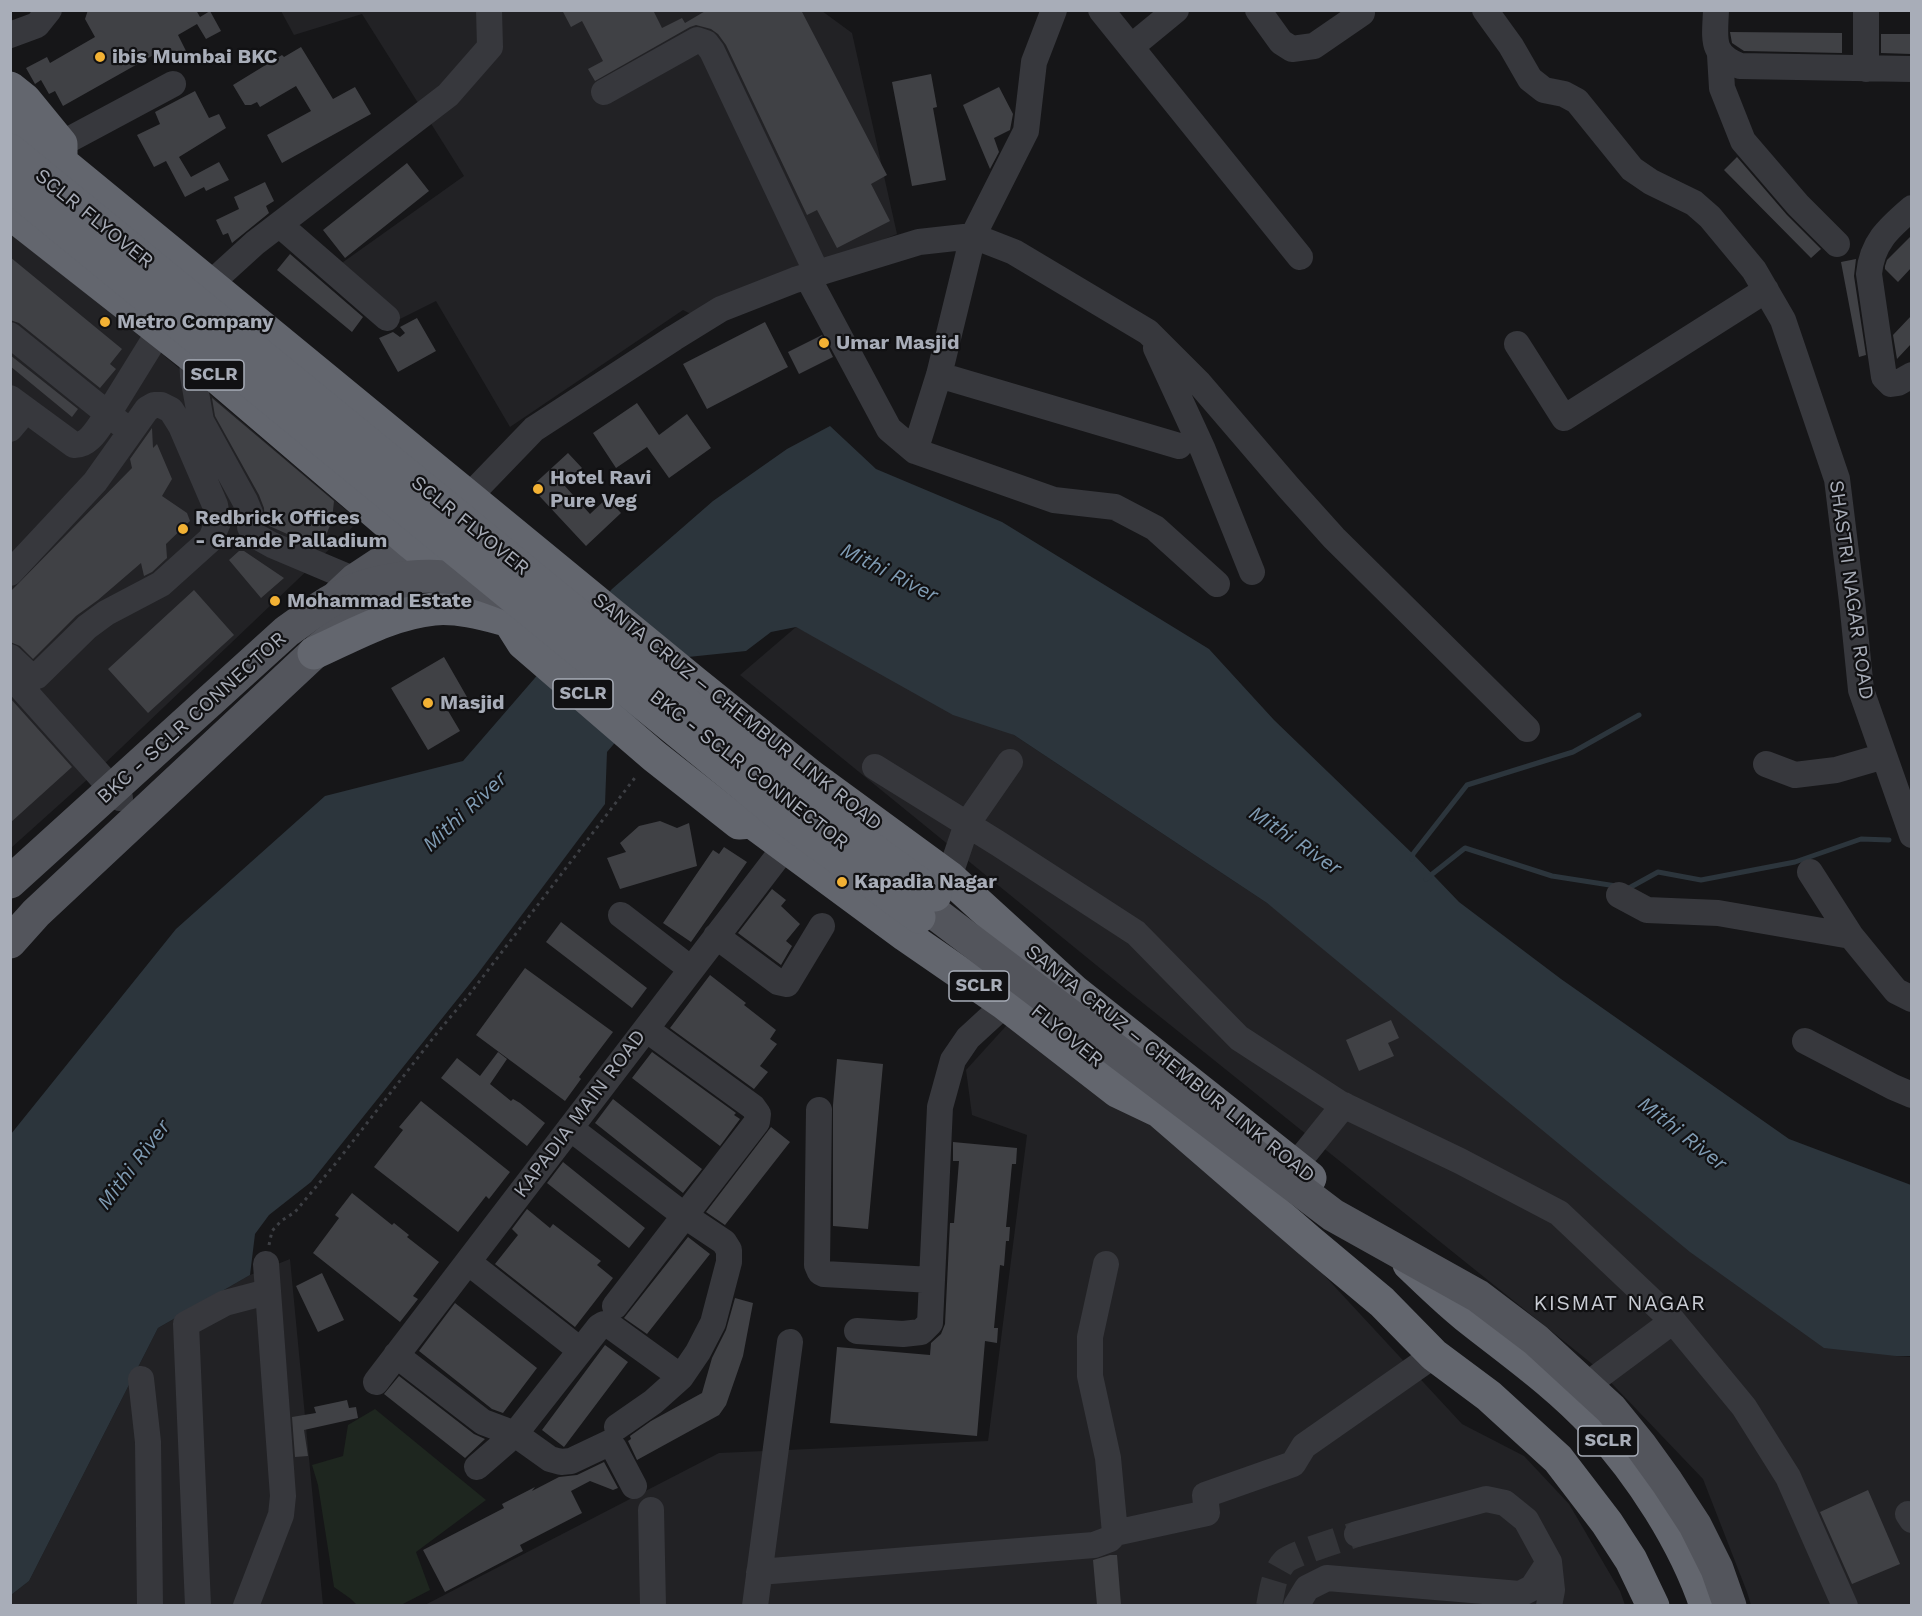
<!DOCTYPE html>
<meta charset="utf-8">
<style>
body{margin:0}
#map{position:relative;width:1922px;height:1616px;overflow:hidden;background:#161618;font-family:"Work Sans",sans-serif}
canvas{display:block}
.frame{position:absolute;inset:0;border:12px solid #a8adb8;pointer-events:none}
</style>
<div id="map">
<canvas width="1922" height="1616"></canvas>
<div class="frame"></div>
</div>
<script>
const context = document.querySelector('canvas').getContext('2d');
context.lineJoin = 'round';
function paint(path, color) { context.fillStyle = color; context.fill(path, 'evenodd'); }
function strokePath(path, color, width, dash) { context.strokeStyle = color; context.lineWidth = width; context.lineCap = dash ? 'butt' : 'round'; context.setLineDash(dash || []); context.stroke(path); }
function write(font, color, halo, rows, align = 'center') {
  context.font = font + ' "Work Sans",sans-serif'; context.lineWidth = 4.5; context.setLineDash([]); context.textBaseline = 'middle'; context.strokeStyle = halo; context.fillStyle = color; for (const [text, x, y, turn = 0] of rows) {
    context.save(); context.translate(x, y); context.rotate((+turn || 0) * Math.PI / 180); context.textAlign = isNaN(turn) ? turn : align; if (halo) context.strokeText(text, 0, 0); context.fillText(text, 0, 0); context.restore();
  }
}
paint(new Path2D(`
 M281,11H822L852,33L897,234L836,259L714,326L683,310L510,427L436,301L394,322L339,265L464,176L362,14L294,35Z
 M10,233L161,353L359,521L100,768L11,848Z
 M796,627L1014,735L1267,903L1896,1356L1911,1357V1605H1751L1747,1592L1703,1479L1596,1367L1128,991L740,675Z
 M1016,1015L1285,1233L1462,1424L1524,1456L1569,1504L1620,1591L1625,1605L423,1606L719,1453L988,1441L1027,1135L972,1115L966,1070Z
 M290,1259L323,1605L11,1606V1595L29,1581L158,1328L250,1275Z`), '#222225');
paint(new Path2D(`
 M375,1409L486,1500L416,1552L430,1590L401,1605H357L351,1599L334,1587L318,1485L312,1465L343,1456L348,1425Z`), '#1e261f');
paint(new Path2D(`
 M830,426L876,469L1002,522L1209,649L1274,720L1413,854L1459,902L1561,979L1789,1139L1911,1185V1356H1896L1824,1348L1690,1252L1267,903L1014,735L953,715L796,627L771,632L746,651L688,657L607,752L605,804L476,976L311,1182L269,1215L255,1234L250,1275L158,1328L29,1581L11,1595V1134L176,929L325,796L463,761L612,589L713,501L787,449Z`), '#2c353c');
strokePath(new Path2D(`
 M1412,859L1413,854L1467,785L1573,752L1639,715
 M1426,879L1465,848L1552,876L1616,886
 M1625,888H1629L1658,872L1701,880L1795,862L1861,839L1889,840`), '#2c353c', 5);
paint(new Path2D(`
 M88,10H196L200,17L210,11L221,31L206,39L197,24L178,35L186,51L172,59L166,48L63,106L55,91L49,94L41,80L35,84L26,68L47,57L50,63L95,37L85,19Z
 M562,10H653L662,28L682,18L685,23L707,10H801L887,175L871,184L890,221L837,248L817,210L807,215L726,45L718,34L711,29L696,25L690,27L595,81L588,69L603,61L582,21L571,27Z
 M1730,32L1842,33V53L1744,51L1732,43Z
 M1881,34H1911V54L1881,53Z
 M301,47L333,99L355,87L371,114L282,163L267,135L311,111L296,86L260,107L257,102L251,105H245L233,85L282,55L284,57Z
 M931,74L937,107L933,108L946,180L912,186L892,82Z
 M999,87L1013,114L1010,130L994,138L999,152L990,169L963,105Z
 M195,91L209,118L219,114L226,128L179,157L191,177L219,162L229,180L206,191L204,187L185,197L166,161L154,167L137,135L160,124L155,112Z
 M1737,157L1787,215L1821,249L1811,258L1724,170Z
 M407,163L429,191L345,258L323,230Z
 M265,182L274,201L266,206L269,213L232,243L228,233L223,235L216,220L239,209L234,197Z
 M1911,236V268L1898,282L1885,269V266L1887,260Z
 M290,254L363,317L352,332L277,270Z
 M10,257L122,349L110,364L116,369L100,388L19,323L10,320Z
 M1856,259L1854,276L1866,355L1859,357L1841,262Z
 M1911,316V344L1897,359L1893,335Z
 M417,318L436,351L398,372L379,338L393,332L400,337L405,333L400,327Z
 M765,322L788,367L707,409L683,364Z
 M822,335L833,357L799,374L788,352Z
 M10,355L78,409L72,417L10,366Z
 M212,398L334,501L332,520L324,541L319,546L316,547L265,524L264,508L259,495L215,416Z
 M637,403L659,435L687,414L711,448L669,478L647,447L616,468L593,433Z
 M152,428L153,448L157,444L172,479L162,496L187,513L190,521L166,544L167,558L152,572L144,576L141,563L98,600L76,616L33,659L20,646L10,642V592L132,468L130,459Z
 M568,453L582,468L564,485L590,514L607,498L621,513L586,546L531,487Z
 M239,551H244L284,578L261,598L229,560Z
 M194,590L234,635L148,713L108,669Z
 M444,657L467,697L447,709L460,731L428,750L391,688Z
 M10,698L72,767L10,823Z
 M660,821L677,828L689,823L697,866L620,889L607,858L626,852L620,843L639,826Z
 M724,847L747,862L691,942L663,923L713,850L719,854Z
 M772,889L786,900L781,906L800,924L786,941L792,946L781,965L738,933Z
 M561,922L647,988L632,1008L546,942Z
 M525,968L613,1032L579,1077L581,1079L565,1101L476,1035Z
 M710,975L746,1003L744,1005L776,1030L770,1039L777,1044L760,1066L768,1072L754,1089L670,1028Z
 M1391,1020L1399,1038L1388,1043L1394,1056L1359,1071L1346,1040Z
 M498,1052L507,1059L490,1084L511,1101L513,1099L520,1103L545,1123L527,1146L441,1078L457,1058L480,1076Z
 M652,1052L736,1113L734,1115L740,1119L720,1146L632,1078Z
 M837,1059L883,1064L868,1229L833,1226V1105Z
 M613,1099L702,1169L683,1193L595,1123Z
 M421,1101L510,1172L489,1199L486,1196L458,1232L374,1167L403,1130L399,1127Z
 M771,1127L790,1142L725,1225L706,1212Z
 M953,1142L1017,1148L1016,1164H1012L1006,1227H1010L1009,1241H1006L1004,1266L1000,1265L994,1328H998L997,1343L985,1341L977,1436L830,1423L837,1347L930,1355L931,1343L941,1334L945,1324L950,1223H954L959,1161H953Z
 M563,1162L645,1228L629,1248L547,1183Z
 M352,1193L392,1225L394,1223L409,1235L407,1237L439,1262L413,1296L418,1299L400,1322L313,1253L339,1218L335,1215Z
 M527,1209L550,1228L553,1224L601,1261L597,1265L613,1278L575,1327L495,1264L518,1235L512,1229Z
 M688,1237L710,1254L647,1334L624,1318Z
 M322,1273L344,1320L318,1332L296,1286Z
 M735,1298L753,1303L743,1356L726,1405L719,1415L637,1460L628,1441L631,1439L630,1436L651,1421L702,1393L712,1358L726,1330Z
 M455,1303L537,1368L503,1413L492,1409L419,1351Z
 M605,1345L628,1362L564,1447L542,1430Z
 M399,1376L474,1434L485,1439L465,1458L384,1394Z
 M347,1400L349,1408L356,1407L358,1418L304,1430L308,1456L295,1457L292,1417L316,1413L314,1407Z
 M604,1462L618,1488L613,1490L590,1481L571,1491L582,1513L520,1545L523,1551L445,1592L423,1550L504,1508L502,1504L535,1487L532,1491L559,1477L577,1475Z
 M1868,1490L1900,1564L1852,1584L1820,1512Z
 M1110,1555H1117L1121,1605H1097L1093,1560Z`), '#404145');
strokePath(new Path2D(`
 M1269,1606C1272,1591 1274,1572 1285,1561C1295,1553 1342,1539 1357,1534`), '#333438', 26, [26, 13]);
strokePath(new Path2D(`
 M269,1245L272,1231L281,1221L295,1212L336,1163L437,1033L469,995L637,775`), '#3d3f44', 3, [3, 4.5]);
strokePath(new Path2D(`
 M1101,10L1300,257
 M1258,10L1281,42L1292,49L1314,46L1362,13
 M1485,10L1511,46L1530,79L1544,90L1564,94L1577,101L1632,169L1651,182L1694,203L1710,217L1754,270L1783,320L1837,479L1852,601L1861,690L1912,835
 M1716,10C1715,39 1710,54 1740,66L1912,69
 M1866,10V69
 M10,35L37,25L49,10
 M1131,47L1176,10
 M1720,55L1722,88L1743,141L1798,205L1837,244
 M604,92L697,40L706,43L712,51L817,273
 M61,144L173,84
 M1912,208C1889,228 1872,242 1869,274L1884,377L1891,384L1898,383L1912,375
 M280,225L387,318
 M807,276L889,429L915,451L1054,500L1115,507L1155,528L1217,584
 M210,284L255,243L448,95L490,47L489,10
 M10,335L108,414L160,330
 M1517,344L1564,418L1766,290
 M1156,348L1203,450L1252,572
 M192,356L193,376L201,421L245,501L250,513V527L254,535L272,545L355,580
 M939,375L1179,446
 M10,398L74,445C90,446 99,426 108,414L121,424
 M10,429L26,410
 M915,451L939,375L973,236L1026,131L1034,62L1054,10
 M479,486L534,429L674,338L721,309L795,280L919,242L973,236L1014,252L1148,332L1199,383L1289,488L1334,538L1527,729
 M10,573L95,482L147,409L154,405H161L171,410L181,426L215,505L218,522L211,539L161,584L106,613L87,627L37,676L29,675L10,657
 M10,675L120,798
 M1766,764L1795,775L1836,770L1884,756
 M875,767L999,844L1136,933L1239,1038L1339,1103L1460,1161L1559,1213L1673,1321L1744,1407L1788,1477L1845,1606
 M1810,872L1851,936L1896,991L1912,999
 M949,877L967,824L1010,762
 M1619,895L1647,910L1718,913L1851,936
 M621,915L691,969
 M716,936L778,982L787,984L822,926
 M1805,1041L1893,1087L1912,1095
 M819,1110L817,1265L820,1272L824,1274L932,1280
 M570,1128L685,1216L724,1242L729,1250V1262L713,1323L698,1352L681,1377L653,1402L617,1427
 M1295,1166L1344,1105
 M468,1262L580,1350
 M615,1306L757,1122L758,1114L753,1107L646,1029
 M857,1331L903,1334L921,1332L930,1323L940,1107L953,1060L968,1038L1005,1004
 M396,1355L483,1422L515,1434L550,1459L561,1462L571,1461L609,1443L614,1448L634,1486
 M141,1379L148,1442L150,1606
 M1595,1379L1673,1321
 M376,1382L785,847
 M477,1467L515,1434L599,1327L604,1324L609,1325L681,1377
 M651,1510L653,1606
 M1908,1514L1912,1520
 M1115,1533L1207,1513L1205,1495L1293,1464L1304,1446L1434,1355
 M1357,1534L1486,1499L1505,1503L1526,1520L1549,1562L1552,1590L1549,1606
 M759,1572L1094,1545L1110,1539L1115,1533L1108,1458L1090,1376V1337L1106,1264
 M198,1606L186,1324L225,1303L267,1292
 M246,1606L281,1515L283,1496L266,1264
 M755,1606L790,1342
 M1296,1606L1307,1588L1327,1578L1520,1594L1532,1588L1549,1562`), '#37383d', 26);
strokePath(new Path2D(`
 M339,595L355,580L411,543L430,523
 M10,942L36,913L314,653L413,572`), '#53555c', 33);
strokePath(new Path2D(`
 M10,88L25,100L61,144V162L694,682L811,776L949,877L1074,991L1310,1178
 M10,121L51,154
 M10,213L192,356L411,543L511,624L523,643L654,756L739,823L752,822L905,935L1005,1004L1117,1091L1159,1111L1308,1240L1382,1302L1434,1355L1489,1396L1558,1459L1607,1523L1631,1560L1653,1606
 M314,653C352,636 392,613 434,609C457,607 481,613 503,619
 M1409,1264C1428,1282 1446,1300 1466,1316C1510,1351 1556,1383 1595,1425C1640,1473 1685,1543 1706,1606`), '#63666e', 33);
strokePath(new Path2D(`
 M10,882L287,631C303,620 319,607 336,598C365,582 411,574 444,577C466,578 490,587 510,595
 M899,886L1333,1215L1478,1296L1536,1340L1611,1409L1641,1446L1667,1482L1695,1525L1717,1569L1730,1606`), '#53555c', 33);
strokePath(new Path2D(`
 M10,150L797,794L935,895
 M10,185L781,816L919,917`), '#63666e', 33);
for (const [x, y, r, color] of [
 [100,57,6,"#f2b134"],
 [105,322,6,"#f2b134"],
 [824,343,6,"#f2b134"],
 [538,489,6,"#f2b134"],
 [183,529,6,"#f2b134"],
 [275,601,6,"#f2b134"],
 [428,703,6,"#f2b134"],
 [842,882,6,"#f2b134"]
]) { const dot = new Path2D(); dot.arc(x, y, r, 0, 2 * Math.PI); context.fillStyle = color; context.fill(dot); strokePath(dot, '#111113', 2); }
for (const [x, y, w] of [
 [214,375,60],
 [583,694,60],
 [979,986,60],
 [1608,1441,60]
]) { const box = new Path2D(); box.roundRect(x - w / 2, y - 15, w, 30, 4.5); context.fillStyle = '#111113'; context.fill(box); strokePath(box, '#a8adb8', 1.5); }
write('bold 18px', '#a8adb8', null, [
 ["SCLR",214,375],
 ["SCLR",583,694],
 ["SCLR",979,986],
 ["SCLR",1608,1441]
]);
write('bold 20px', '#a8adb8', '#111113', [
 ["ibis Mumbai BKC",112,57],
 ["Metro Company",117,322],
 ["Umar Masjid",836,343],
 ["Hotel Ravi",550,478],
 ["Pure Veg",550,501],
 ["Redbrick Offices",195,518],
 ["- Grande Palladium",195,541],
 ["Mohammad Estate",287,601],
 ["Masjid",440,703],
 ["Kapadia Nagar",854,882]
], 'left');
write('20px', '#a8adb8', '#111113', [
 ["SCLR FLYOVER",94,219,39],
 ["SCLR FLYOVER",470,526,39],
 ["SHASTRI NAGAR ROAD",1851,590,82],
 ["SANTA CRUZ – CHEMBUR LINK ROAD",737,712,39],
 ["BKC - SCLR CONNECTOR",192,718,-42],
 ["BKC - SCLR CONNECTOR",749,770,38],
 ["FLYOVER",1067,1036,39],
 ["SANTA CRUZ – CHEMBUR LINK ROAD",1170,1064,39],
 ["KAPADIA MAIN ROAD",580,1114,-53]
]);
write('italic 21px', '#7f9bb3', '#111113', [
 ["Mithi River",889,573,27],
 ["Mithi River",465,812,-43],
 ["Mithi River",1295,841,34],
 ["Mithi River",1682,1134,38],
 ["Mithi River",134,1165,-53]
]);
context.letterSpacing = '1.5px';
write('21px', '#c9ccd4', '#111113', [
 ["KISMAT NAGAR",1620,1304]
]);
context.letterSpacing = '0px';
</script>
